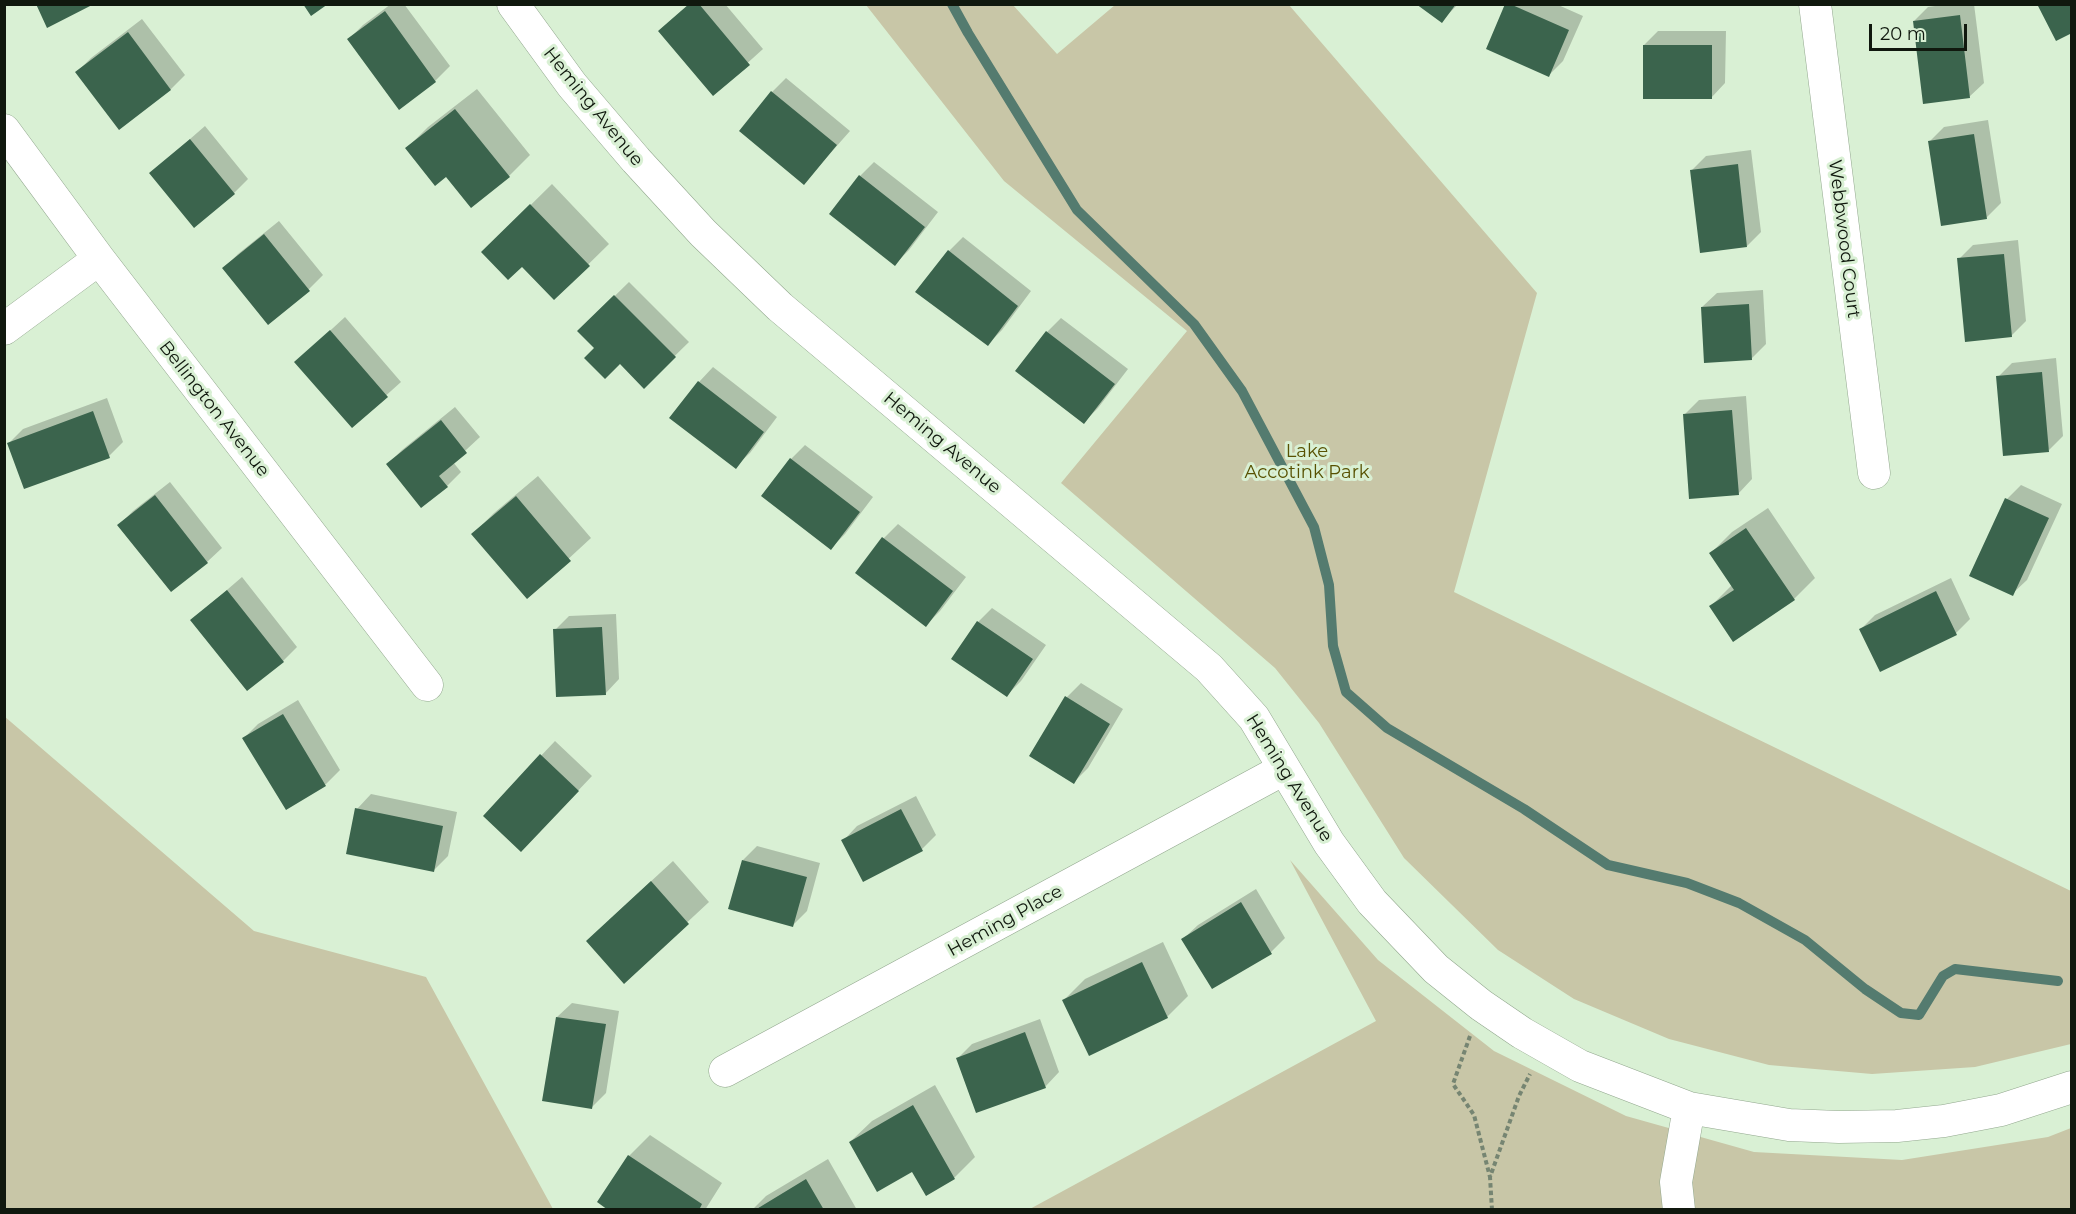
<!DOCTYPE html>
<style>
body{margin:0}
#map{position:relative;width:2076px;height:1214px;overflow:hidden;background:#d9f0d4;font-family:Montserrat,sans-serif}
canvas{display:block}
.frame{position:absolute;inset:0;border:6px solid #10180e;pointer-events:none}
.scale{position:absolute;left:1869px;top:24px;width:98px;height:27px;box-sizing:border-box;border:3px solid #10180e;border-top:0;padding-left:8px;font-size:18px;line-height:21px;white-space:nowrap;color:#10180e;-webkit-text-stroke:4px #d9f0d4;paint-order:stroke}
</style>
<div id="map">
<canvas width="2076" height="1214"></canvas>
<div class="frame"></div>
<div class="scale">20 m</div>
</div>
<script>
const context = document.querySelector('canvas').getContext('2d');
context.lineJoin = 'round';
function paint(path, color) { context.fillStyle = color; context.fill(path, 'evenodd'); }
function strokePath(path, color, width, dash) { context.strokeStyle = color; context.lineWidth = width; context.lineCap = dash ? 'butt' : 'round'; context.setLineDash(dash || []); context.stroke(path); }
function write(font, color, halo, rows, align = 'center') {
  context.font = font + ' Montserrat,sans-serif'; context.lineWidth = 6; context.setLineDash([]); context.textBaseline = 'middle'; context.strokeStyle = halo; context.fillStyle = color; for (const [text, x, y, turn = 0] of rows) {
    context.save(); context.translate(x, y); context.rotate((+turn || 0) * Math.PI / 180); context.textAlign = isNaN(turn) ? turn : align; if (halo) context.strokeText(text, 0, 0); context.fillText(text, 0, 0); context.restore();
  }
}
paint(new Path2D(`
 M866,5H1013L1057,54L1115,5H1289L1537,293L1454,592L2071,891V1044L1975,1067L1872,1074L1769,1065L1669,1039L1574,999L1498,950L1404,858L1319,723L1275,668L1061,483L1187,331L1004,181Z
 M4,716L254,931L426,977L553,1209H5Z
 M1290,860L1378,960L1494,1051L1626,1116L1754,1152L1902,1160L2048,1137L2071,1128V1209L1028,1210L1376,1021Z`), '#c8c6a7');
paint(new Path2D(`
 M391,4H404L450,66L435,81L400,107L349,39L363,25Z
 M689,4H725L763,49L713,94Z
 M1419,4H1458L1442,21Z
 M1507,4H1556L1583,16L1563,61L1549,75Z
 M1949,4H1974L1984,83L1969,97L1914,21L1928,7Z
 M142,19L185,75L171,89L119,128L77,72L91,58Z
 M1658,31H1726L1725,83L1711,98L1644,45Z
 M786,78L850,131L804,183L772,92Z
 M477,89L530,155L509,176L446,174L407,148L428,127Z
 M1988,120L2001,203L1986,218L1929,142L1944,127Z
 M205,126L248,179L234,193L151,173Z
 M1751,150L1761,232L1747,246L1692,170L1706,156Z
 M874,162L938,212L909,250L895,264L860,176Z
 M552,184L609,244L554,298L522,264L483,252Z
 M279,221L323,275L309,289L268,323L224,268L238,254Z
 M963,237L1031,291L1002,330L988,344L917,292L949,251Z
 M2018,240L2026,321L2011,336L1959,259L1973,245Z
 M629,282L689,342L644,386L620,362L596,348L579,331Z
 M1763,290L1766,344L1752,358L1702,307L1717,293Z
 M345,317L401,382L352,426L296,362Z
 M1061,318L1128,369L1098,408L1084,422L1047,332Z
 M2056,358L2063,436L2049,450L1998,377L2012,363Z
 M713,367L777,417L750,453L735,467L671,417L699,382Z
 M1746,396L1752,479L1738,494L1684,415L1699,400Z
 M107,398L123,442L109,456L9,443L23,429Z
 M455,407L480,437L453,462L461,472L447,486L388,464L402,450Z
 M805,445L873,497L845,534L831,548L791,459Z
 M538,476L591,538L527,597L473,534L494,513Z
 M170,482L222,548L207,562L171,590L119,525L133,511Z
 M2021,485L2062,504L2027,580L2012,594L2007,499Z
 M1768,508L1815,578L1794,599L1711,606L1732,585L1711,553L1732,532Z
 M898,524L966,577L940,611L926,625L858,573L884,538Z
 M242,577L297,647L283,661L247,689L192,620Z
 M1951,578L1970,619L1956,633L1861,629L1875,615Z
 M992,608L1046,645L1021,681L1007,695L953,659L978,622Z
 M616,614L619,679L605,694L555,630L569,616Z
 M1081,683L1123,709L1088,768L1074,782L1067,697Z
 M298,700L340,770L326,784L287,808L244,738L258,724Z
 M555,741L592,776L535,836L485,815Z
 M371,794L457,812L448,856L433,871L357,809Z
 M916,796L936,835L922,849L864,880L843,841L857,826Z
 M757,846L820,863L807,911L793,925L743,860Z
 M673,861L709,902L624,981L609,920Z
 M1256,889L1285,938L1271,952L1183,939L1198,925Z
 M1163,942L1188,996L1167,1017L1064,1000L1085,979Z
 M572,1003L619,1011L606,1093L592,1107L557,1017Z
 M1040,1019L1059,1072L1045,1087L958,1058L972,1044Z
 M935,1085L975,1157L954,1178L913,1170L850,1142L872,1121Z
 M650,1135L722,1183L705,1210H611L629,1156Z
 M828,1159L857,1210H752L766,1196Z`), '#0003');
strokePath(new Path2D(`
 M952,4L968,33L1077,210L1194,324L1242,391L1314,527L1329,585L1333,646L1346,692L1387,728L1524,809L1608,865L1687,883L1739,903L1805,940L1865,989L1901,1013L1919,1015L1943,976L1955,969L2058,981`), '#547b6f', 10);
paint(new Path2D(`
 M36,4H94L47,28Z
 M303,4H328L311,16Z
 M689,4H699L750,65L713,96L658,31Z
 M1416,4H1456L1442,23Z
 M1505,4H1510L1569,30L1549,77L1486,49Z
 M2037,4H2072V33L2056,41Z
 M385,11L436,82L399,110L347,39Z
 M1960,15L1970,98L1923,104L1913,21Z
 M128,32L171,90L119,130L75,72Z
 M1643,45H1712V99H1643Z
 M771,91L837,145L804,185L739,131Z
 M455,109L510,177L471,208L446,177L435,186L405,148Z
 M1974,134L1987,219L1941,226L1928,141Z
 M190,139L235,194L194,228L149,173Z
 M1738,164L1747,247L1700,253L1690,170Z
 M859,175L925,227L895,266L829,214Z
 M530,204L590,266L554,300L522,267L508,280L481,252Z
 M264,234L310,291L268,325L222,268Z
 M948,250L1018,306L988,346L915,292Z
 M2004,254L2012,337L1965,342L1957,258Z
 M614,295L676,357L644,389L620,364L605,379L584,358L594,348L577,331Z
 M1749,304L1752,360L1704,363L1701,307Z
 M330,330L388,397L352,428L294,362Z
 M1046,331L1115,384L1084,424L1015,371Z
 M2042,372L2049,452L2003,456L1996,376Z
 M698,381L764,432L736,469L669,418Z
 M1732,410L1739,495L1689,499L1683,414Z
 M93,411L110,458L24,489L7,443Z
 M441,420L467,453L439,476L448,487L421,508L386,464Z
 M790,458L860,512L831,550L761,496Z
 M155,495L208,563L171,592L117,525Z
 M516,496L571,561L527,599L471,534Z
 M2005,498L2049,518L2013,596L1969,576Z
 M1746,528L1795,600L1733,642L1709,606L1734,590L1709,553Z
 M882,537L953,591L926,627L855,573Z
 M227,590L284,662L247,691L190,620Z
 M1936,591L1957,635L1880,672L1859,629Z
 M977,621L1033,659L1007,697L951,659Z
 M602,627L606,695L556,697L553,629Z
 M1065,696L1110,724L1074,784L1029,756Z
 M283,714L326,786L286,810L242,738Z
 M540,754L579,791L521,852L483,816Z
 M355,808L443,826L434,872L346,854Z
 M901,809L923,851L863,882L841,840Z
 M742,860L807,877L793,927L728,909Z
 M651,881L689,924L624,984L586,941Z
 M1241,902L1272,954L1212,989L1181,939Z
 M1142,962L1168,1018L1089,1056L1062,1000Z
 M556,1017L606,1024L592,1109L542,1101Z
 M1025,1032L1046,1088L976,1113L956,1058Z
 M913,1105L955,1179L926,1196L912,1172L877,1192L849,1142Z
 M628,1155L702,1204L699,1210H608L597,1202Z
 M806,1179L824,1210H755Z`), '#3b644d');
const minor = new Path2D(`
 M513,4L572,85L636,160L703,233L780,307L1209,668L1254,718L1329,843L1372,902L1436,969L1481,1005L1522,1033L1580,1066L1689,1108L1789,1125L1839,1127L1897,1126L1944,1121L2001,1110L2072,1087
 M1815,4L1874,473
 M4,130L99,259L427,685
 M4,329L99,259
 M725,1071L1284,769
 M1679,1210L1676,1182L1689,1108`);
strokePath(minor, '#92a78e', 33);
strokePath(new Path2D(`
 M1470,1036L1453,1084L1474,1115L1490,1177
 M1492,1210L1490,1177L1519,1096L1530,1074`), '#768572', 4, [4.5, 3]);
strokePath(minor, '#fff', 32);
write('18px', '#10180e', '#d9f0d4', [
 ["Heming Avenue",593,107,51],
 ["Webbwood Court",1844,239,83],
 ["Bellington Avenue",214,409,52],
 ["Heming Avenue",942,443,40],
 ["Heming Avenue",1289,778,58],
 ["Heming Place",1005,921,-29]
]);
write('18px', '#585102', '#d9f0d4', [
 ["Lake",1307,452],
 ["Accotink Park",1307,473]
]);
</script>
